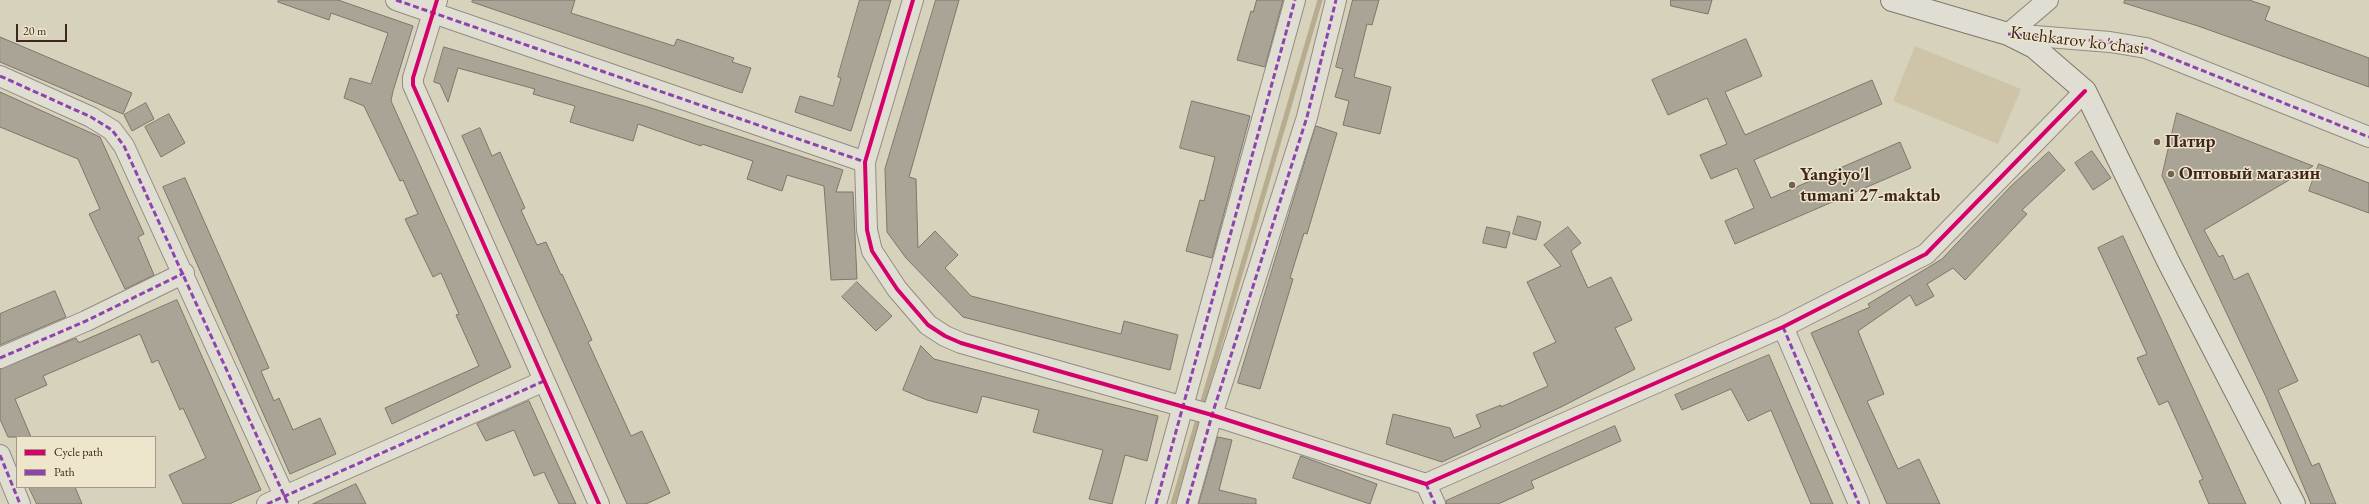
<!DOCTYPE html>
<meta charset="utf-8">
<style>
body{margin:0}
#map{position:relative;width:2369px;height:504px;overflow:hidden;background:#d7d2bc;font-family:"EB Garamond",serif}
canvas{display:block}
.legend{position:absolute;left:16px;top:436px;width:140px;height:52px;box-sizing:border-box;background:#ede6cc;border:1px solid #a79985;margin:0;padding:5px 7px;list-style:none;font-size:12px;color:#3f251b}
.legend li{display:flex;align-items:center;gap:8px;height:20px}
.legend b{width:20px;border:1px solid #a79985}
.scale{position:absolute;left:16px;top:24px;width:51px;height:18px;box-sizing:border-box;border:2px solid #3f251b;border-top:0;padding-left:5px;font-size:12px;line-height:14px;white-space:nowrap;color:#3f251b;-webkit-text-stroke:3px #ede6cc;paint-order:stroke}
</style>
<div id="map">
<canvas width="2369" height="504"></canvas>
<ul class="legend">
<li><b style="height:5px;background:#d6006c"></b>Cycle path</li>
<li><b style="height:5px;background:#8e44ad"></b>Path</li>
</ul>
<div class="scale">20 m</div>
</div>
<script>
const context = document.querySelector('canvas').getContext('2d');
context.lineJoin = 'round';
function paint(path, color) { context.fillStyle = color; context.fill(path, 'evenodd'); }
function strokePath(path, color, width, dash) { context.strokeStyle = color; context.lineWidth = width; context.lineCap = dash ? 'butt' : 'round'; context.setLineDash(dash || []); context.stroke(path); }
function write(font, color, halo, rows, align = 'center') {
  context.font = font + ' "EB Garamond",serif'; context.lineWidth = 3; context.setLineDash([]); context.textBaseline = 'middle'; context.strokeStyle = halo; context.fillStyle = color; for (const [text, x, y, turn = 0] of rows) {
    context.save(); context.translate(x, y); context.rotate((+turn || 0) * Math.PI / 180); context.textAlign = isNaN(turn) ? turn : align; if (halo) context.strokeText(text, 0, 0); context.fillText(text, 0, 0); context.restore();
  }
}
paint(new Path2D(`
 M1915,46L2021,89L1998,144L1893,101Z`), '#cec5a8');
strokePath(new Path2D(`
 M1201,408L1320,0
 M1173,504L1199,416`), '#b8ac90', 5);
const building = new Path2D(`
 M279,0H338L413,26L393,91L391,101L511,367L392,424L385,408L479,366L456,315L459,314L441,273L433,277L405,219L418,214L403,180L400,181L364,106L344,98L350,78L371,84L388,33L331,13L329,20L278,2Z
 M473,0H575L571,13L674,46L677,39L734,58L732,62L751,68L742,93L513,16L472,2Z
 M860,0H891L851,131L795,112L800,96L833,106L841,78L838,77Z
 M936,0H959L909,177L916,179L918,248L935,231L958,255L945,268L971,296L1121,334L1124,321L1178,335L1170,370L963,317L906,258L887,232L885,169Z
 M1257,0H1283L1265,67L1237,60L1251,11L1253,12Z
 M1353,0H1379L1372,25L1367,24L1354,77L1391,87L1380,134L1343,125L1349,101L1335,97L1343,69L1336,67Z
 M1671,0H1712L1708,14L1671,6Z
 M2125,0H2249L2270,7L2265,20L2369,58V87L2198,26L2124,3Z
 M0,37L132,93L123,114L0,62Z
 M1746,39L1762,76L1725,92L1745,135L1872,80L1882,104L1754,160L1771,198L1900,142L1911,168L1735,244L1725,221L1754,208L1737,168L1711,179L1700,155L1727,144L1707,98L1668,115L1652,80Z
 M444,47L648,107L843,170L836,192H853L857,279L831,280L824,186L787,175L782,191L747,179L753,161L702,144L701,146L638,124L633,141L570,122L575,106L533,94L535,89L458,68L448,102L440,84L434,82Z
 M0,92L100,137L144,234L138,237L154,275L125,289L89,214L100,209L78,159L0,127Z
 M1192,101L1250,116L1212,258L1186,251L1200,200L1204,201L1215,157L1180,148Z
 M146,103L154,119L132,131L124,115Z
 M2177,113L2313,166L2204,230L2219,257L2223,255L2234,280L2248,273L2298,381L2278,390L2312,466L2319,463L2336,504H2311L2266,397L2162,176Z
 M169,114L185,143L161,157L145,127Z
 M1316,126L1337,133L1307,234L1304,233L1290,278L1293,279L1260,389L1238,383Z
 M480,128L492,156L500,152L525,208L521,210L537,245L546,242L561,275L562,274L592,340L588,342L631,436L642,431L670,493L646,504H627L462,136Z
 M2092,151L2111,178L2093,190L2075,163Z
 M2049,152L2065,170L2022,210L2027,214L1965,280L1953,268L1927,284L1934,296L1916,306L1910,295L1858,331L1884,394L1867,401L1898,469L1919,459L1940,504H1887L1811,333L1870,307L1868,304L1942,259L2011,186Z
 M2319,164L2369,183V213L2309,191Z
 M185,178L269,368L261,371L274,401L279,398L293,430L320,418L336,454L290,474L163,187Z
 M1518,216L1541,222L1536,240L1513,234Z
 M1487,227L1510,232L1506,248L1483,243Z
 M1568,227L1581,243L1571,251L1588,288L1611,277L1632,320L1615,328L1635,369L1561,407L1442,462L1386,444L1393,414L1450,428L1454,438L1481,427L1476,415L1501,405V407L1548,386L1533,353L1556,342L1527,282L1561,266L1544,245Z
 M2123,236L2229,467L2246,504H2209L2199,481L2203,479L2168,401L2159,405L2137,358L2147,354L2098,248Z
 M857,282L892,316L876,331L842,297Z
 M55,291L66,317L0,345V314Z
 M177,300L261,490L229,504H183L169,475L206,458L183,408L180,410L158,360L152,363L140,334L43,376L47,385L15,399L31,437H8L0,419V369L76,338L78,342H80Z
 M921,346L934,359L1158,416L1147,461L1125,455L1112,504L1089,499L1103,450L1033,432L1039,410L982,396L977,413L927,400L903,390Z
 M1769,355L1790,404L1833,504H1811L1771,410L1748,421L1731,389L1682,410L1675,395Z
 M529,401L558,465L576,504H559L544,472L534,476L514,430L486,441L477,424Z
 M1615,426L1621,441L1531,481L1534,488L1498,504H1446V501Z
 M1218,437L1232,440L1219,490L1256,499V504H1199Z
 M1301,456L1377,484L1370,504L1293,478Z
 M356,484L366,504H313Z
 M29,487H75L82,504H37Z`);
paint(building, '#aaa496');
strokePath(building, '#7d766a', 1);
const street = new Path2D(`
 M396,0L865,162
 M437,0L413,78V85L599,504
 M913,0L865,162L867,230L872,251L897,289L928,325L945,336L961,343L1212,415L1426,484L1783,327L1926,254L2085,91
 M2008,34L2048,0
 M2010,34L2110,42L2146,48L2369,137
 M0,76L91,117L112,130L124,146L288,504
 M1783,327L1859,504
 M0,358L86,321L184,273
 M0,455L20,504
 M1426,484L1435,504
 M267,504L544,381
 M1156,504L1295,0
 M1187,504L1212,415L1307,117L1336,0`);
const secondary = new Path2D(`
 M1892,0L2008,34L2034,47L2085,91L2169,263L2294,504`);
strokePath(street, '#938c7f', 22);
strokePath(secondary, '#7d766a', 24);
strokePath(street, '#e0ded3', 20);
strokePath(secondary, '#e0ded3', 22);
strokePath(new Path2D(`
 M396,0L865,162
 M2008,34L2110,42L2146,48L2369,137
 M0,76L91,117L112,130L124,146L288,504
 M1783,327L1859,504
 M0,358L86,321L184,273
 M0,455L20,504
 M1426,484L1435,504
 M267,504L544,381
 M1156,504L1295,0
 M1187,504L1212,415L1307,117L1336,0`), '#8e44ad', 3, [6, 3]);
strokePath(new Path2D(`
 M437,0L413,78V85L599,504
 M913,0L865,162L867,230L872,251L897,289L928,325L945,336L961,343L1212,415L1426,484L1783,327L1926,254L2085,91`), '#d6006c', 4);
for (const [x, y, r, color] of [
 [2157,142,4,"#746253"],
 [2171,174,4,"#746253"],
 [1792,185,4,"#746253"]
]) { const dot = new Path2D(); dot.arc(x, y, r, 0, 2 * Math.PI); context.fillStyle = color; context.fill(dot); strokePath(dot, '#ede6cc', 1.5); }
write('18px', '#3f251b', '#ede6cc', [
 ["Kuchkarov ko'chasi",2077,41,7]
]);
write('bold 18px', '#3f251b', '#ede6cc', [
 ["Патир",2165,142],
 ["Оптовый магазин",2179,174],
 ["Yangiyo'l",1800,175],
 ["tumani 27-maktab",1800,196]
], 'left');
</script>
